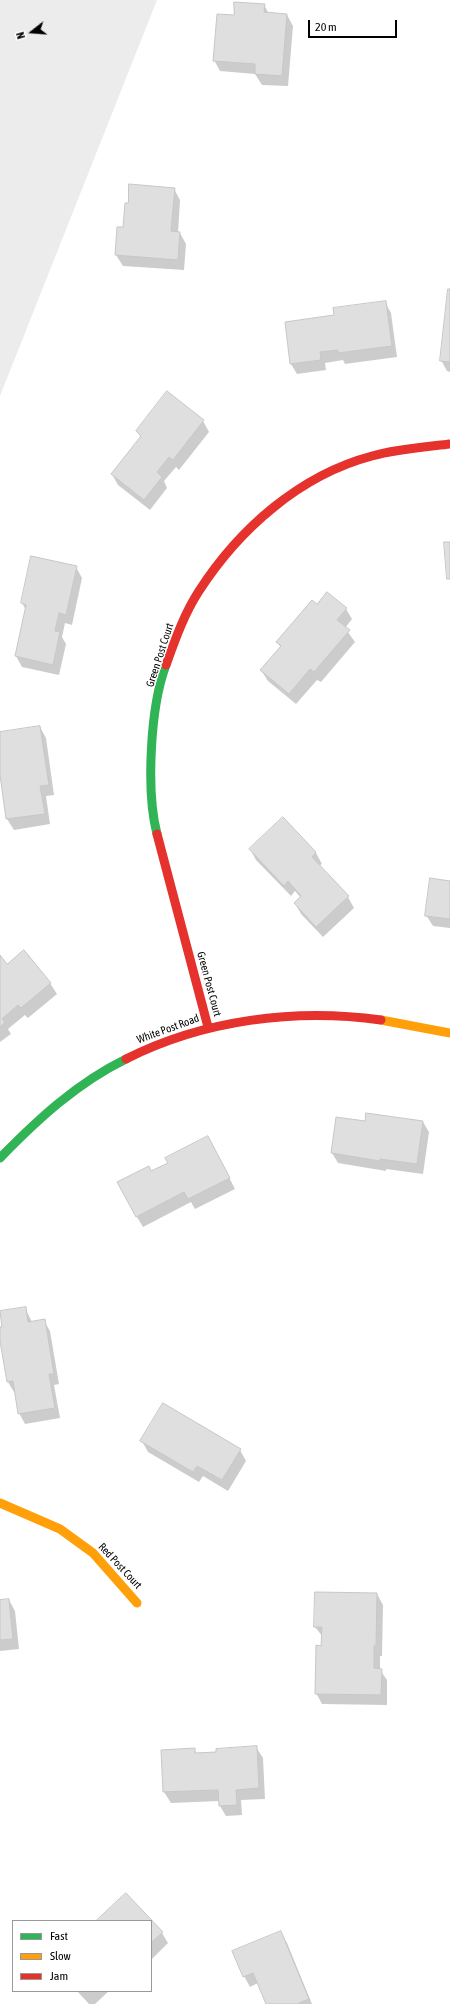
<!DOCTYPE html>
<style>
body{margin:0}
#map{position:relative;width:450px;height:2004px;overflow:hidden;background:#fff;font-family:"Asap Condensed",sans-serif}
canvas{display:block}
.legend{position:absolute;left:12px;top:1920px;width:140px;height:72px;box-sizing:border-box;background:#fff;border:1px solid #999;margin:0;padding:5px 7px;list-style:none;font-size:12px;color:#000}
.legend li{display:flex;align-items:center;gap:8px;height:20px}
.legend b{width:20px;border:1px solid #999}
.north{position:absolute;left:12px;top:12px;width:40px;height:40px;-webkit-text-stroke:3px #fff;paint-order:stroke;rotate:253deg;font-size:11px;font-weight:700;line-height:16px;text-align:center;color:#000}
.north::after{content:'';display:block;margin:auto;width:14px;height:18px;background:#000;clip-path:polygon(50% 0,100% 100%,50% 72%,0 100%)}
.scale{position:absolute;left:308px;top:20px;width:89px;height:18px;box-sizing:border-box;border:2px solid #000;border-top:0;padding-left:5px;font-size:12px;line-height:14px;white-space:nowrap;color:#000;-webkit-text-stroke:3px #fff;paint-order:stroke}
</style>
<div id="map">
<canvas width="450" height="2004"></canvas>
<ul class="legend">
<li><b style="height:5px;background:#30b455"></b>Fast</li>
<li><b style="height:5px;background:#ff9f0a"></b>Slow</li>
<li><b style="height:5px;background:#e5322d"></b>Jam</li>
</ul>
<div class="north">N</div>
<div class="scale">20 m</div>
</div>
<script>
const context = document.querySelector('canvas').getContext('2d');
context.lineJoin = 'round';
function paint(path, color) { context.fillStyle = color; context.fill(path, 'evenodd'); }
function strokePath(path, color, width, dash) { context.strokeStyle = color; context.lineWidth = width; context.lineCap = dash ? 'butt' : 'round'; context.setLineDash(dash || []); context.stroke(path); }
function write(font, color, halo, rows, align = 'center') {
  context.font = font + ' "Asap Condensed",sans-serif'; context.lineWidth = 3; context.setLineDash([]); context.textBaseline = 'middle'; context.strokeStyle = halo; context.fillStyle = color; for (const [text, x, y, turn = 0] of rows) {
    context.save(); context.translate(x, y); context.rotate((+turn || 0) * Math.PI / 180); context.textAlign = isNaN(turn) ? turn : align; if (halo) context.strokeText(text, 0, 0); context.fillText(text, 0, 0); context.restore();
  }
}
paint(new Path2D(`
 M0,0H157L0,396Z`), '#ececec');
paint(new Path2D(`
 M264,5L269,14L287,15L293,26L288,86L262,85L255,74L220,71L214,60L235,16Z
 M174,189L180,200L178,233H180L186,244L184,270L123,266L116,255L129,204Z
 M450,290V372L447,371L441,360Z
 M385,302L391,313L397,357L345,364L343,360L325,363L326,370L297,374L291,364L335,316Z
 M203,421L209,432L179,470L176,467L164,481L167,488L150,510L118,485L112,474L141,438L137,431Z
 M76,567L82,578L72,625L65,623L62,637L66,644L59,675L22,667L16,656L26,610L22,603Z
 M317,605L346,609L352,619L345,628L355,642L321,682L317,680L296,704L268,681L261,670L281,648L278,643Z
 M40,727L46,738L54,795L46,796L50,824L14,830L7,819L0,768V733Z
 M283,819L316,853L322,864L319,866L348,897L354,908L323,937L301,914L295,903L301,898L295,891L291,896L256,860L250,849Z
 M450,882V928L433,926L426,915Z
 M0,956L7,965L50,983L57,994L28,1018L25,1015L8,1029L11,1034L0,1042Z
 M366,1122H423L429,1132L423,1174L386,1169V1171L338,1163L332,1153Z
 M214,1148L235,1189L195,1209L191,1202L143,1227L137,1217L151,1172Z
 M25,1308L32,1322L44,1321L50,1331L59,1384L54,1385L60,1418L25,1424L19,1413L16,1392H14L8,1382L0,1335V1328H3Z
 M142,1441L240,1450L246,1461L228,1491L203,1476L199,1482L148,1452Z
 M377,1594L383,1605L382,1656H380V1670L387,1680V1705L322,1704L316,1693L323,1637L315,1627Z
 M9,1600L15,1611L19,1649L0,1651V1601Z
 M256,1747L263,1758L265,1799L241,1800L242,1815L226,1816L220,1806L219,1801L171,1803L164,1792L194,1749L197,1754Z
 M126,1894L162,1933L168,1943L151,1960V1921H98Z
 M281,1933L287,1943L312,2004H267L258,1983L250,1987L244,1976Z
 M77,1991H109L95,2004H89Z`), '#0003');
const building = new Path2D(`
 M234,2L265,4L264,12L287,14L282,76L255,74V64L213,61L217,14L234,15Z
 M129,184L175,188L171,231L180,232L178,260L115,255L117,227H123L125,203H128Z
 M448,289H450V362L440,361Z
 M386,301L392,346L338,353V350L320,352L321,360L290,364L285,322L334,315L333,308Z
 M167,391L204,420L173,460L169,457L157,472L162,477L144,500L111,474L141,436L136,431Z
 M444,542H450V579H447Z
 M31,556L77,566L66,615L59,613L55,631L60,632L53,665L15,656L26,605L21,603Z
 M327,592L347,608L337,620L350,630L314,672L310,669L289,694L260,670L281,646L276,642L312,600L317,604Z
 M40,726L49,785L40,786L45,814L6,819L0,775V732Z
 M283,817L316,852L312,857L349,896L316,927L294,903L301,896L288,881L284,886L249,849Z
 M430,878L450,881V919L425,916Z
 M24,950L51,983L21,1008L18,1005L2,1019L5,1022L0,1027V955L7,964Z
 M366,1113L423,1121L417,1164L380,1159V1161L331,1153L336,1117L365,1121Z
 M208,1136L230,1178L188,1199L184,1192L136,1217L117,1182L149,1166L151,1171L168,1163L165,1158Z
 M26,1307L28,1322L45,1319L54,1374H49L55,1408L18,1414L13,1381L7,1382L0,1341V1327H2L0,1311Z
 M163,1403L241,1449L222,1480L197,1466L193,1472L140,1441Z
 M315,1592L377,1593L376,1646H374V1668L382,1669L381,1695L315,1694L316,1645L321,1646L322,1627H314Z
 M9,1599L13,1639L0,1640V1600Z
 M257,1746L259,1788L236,1790L237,1805L219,1806L218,1790L163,1792L161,1750L195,1748V1753L216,1752V1749Z
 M126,1893L163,1932L151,1943V1921H96Z
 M281,1931L309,1999L297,2004H266L253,1973L243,1977L232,1951Z`);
paint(building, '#dfdfdf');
strokePath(building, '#c7c7c7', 1);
strokePath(new Path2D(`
 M157,834C146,792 150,707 166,665
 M0,1158C38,1119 77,1083 126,1059`), '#30b455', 9);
strokePath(new Path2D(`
 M381,1020L450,1033
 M0,1503L60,1529L93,1553L137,1603`), '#ff9f0a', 9);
strokePath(new Path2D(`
 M166,665C175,640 184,614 199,591C239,529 300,475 372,456C397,449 424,447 450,444
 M157,834L208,1027
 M126,1059C203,1020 295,1008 381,1020`), '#e5322d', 9);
write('11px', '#000', '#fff', [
 ["Green Post Court",160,655,-72],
 ["Green Post Court",209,984,75],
 ["White Post Road",168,1029,-20],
 ["Red Post Court",120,1566,47]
]);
</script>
